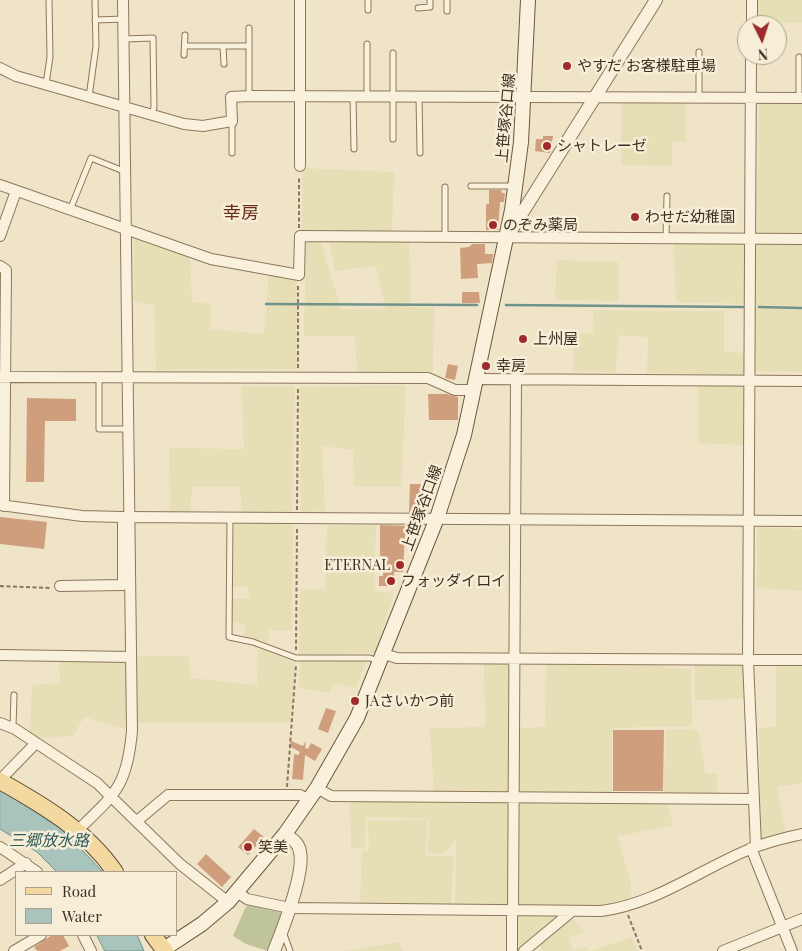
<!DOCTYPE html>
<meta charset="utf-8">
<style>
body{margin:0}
#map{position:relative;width:802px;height:951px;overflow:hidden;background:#f0e4c8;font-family:"Playfair Display",serif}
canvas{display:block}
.legend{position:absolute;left:15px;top:871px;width:162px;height:65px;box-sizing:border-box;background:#f7eed8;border:1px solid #ada18e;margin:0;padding:6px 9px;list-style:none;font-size:15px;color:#3d2e20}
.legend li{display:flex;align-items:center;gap:10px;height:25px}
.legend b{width:25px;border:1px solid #ada18e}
.north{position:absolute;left:737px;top:15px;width:50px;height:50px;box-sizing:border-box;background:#f7eed8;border:1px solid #ada18e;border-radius:50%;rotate:176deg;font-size:14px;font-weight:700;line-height:20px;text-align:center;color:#3d2e20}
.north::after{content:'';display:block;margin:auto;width:18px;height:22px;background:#9e2a2b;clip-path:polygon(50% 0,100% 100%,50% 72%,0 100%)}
</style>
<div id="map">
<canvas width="802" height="951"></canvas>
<ul class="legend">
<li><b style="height:6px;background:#f3d9a0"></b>Road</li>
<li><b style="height:14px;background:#a9c4bc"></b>Water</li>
</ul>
<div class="north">N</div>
</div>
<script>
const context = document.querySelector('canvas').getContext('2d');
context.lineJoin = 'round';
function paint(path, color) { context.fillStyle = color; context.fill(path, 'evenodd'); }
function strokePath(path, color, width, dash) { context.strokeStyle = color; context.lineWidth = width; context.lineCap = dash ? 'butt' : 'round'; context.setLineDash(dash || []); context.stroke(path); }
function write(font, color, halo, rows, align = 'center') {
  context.font = font + ' "Playfair Display","Noto Sans JP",serif'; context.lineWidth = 5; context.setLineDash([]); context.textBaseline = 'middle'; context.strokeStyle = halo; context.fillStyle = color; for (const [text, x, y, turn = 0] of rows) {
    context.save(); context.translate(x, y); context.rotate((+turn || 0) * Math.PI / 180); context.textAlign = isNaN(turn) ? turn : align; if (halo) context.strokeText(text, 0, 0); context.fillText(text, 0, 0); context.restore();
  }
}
paint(new Path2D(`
 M757,0H802V23H757Z
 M621,100L686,101V142H672V166L621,165Z
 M759,102H802V234L757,233Z
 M303,168L394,172L392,233L301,232Z
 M134,237L190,257L192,302L211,304L210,329L264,334L269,274L297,280V369L156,370L154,305L134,301Z
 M306,239L320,240L341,309H386L376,266L335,271L329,239L409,241L411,307H434L433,372H357L355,336H304Z
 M673,240L748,241V304L676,302Z
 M756,245H802V372L754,371Z
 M557,260L618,262V301L555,300Z
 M593,310L724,311V352L746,353L745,375L647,373L648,337L619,335L615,372L573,371V332L594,334Z
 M745,384L744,445L698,443V385Z
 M406,385L401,487L354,486L353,450L322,446L325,511L301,512L300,387Z
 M241,386H295L292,514H242L240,487H192L190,513L170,511L169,448L244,449Z
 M234,523L293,524L292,631L269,630V643L244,636L245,624L231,621L232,599L249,598L248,587H233Z
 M327,525H376L374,591L394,593L375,653L299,655L300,589H325Z
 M757,527L802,529V591L757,588Z
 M258,648L295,663L291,723H135L136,656H189L191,678L257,685Z
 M59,658L127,659L125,729L84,717L73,736L37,738L30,733L32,685L60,683Z
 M367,661L356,688L334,683L329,693L299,688L300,662Z
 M546,661H664L665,668L691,669L692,726L612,728V795H514L517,728L545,727Z
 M695,662H743L744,699L695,700Z
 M484,663L510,664L508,792H434L430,728L485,727Z
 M776,666H802V783L777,787L785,831L761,838L759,728L776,727Z
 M693,729L699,734L705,773L717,774V796H664L665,730Z
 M350,798H508L507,906L455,905L456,839L443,854L428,853L429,819L366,817L365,848H351Z
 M516,798L667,801L673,826L617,836L631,883L630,902L583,907L517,905Z
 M427,820L426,856H454L451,905L360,903L362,852L369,851L368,821Z
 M515,916L561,917L514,951Z
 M572,918L584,932L568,937L573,950L587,946L589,951H542L540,945Z
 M632,937L638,951H590Z
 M399,942L403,951H343Z`), '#e6deb5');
paint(new Path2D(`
 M247,904L283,913L268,951L246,944L233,936Z`), '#bfc49a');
const water = new Path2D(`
 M0,789L63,830L103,872H57L37,852L0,829Z
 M97,935H137L144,951H105Z`);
paint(water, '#a9c4bc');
strokePath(water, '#6f938a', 1);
strokePath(new Path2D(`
 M266,304L477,305
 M506,305L743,307
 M759,307L802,308`), '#6f938a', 2.5);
paint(new Path2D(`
 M543,136H553L550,153L535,151L536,139H543Z
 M489,190H501L502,193H505L504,202H500L498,230H486V204H489Z
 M472,244H485V254H493L492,263L477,264L478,278L461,279L460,248L469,247Z
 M462,292H479L480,303H462Z
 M448,364L458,366L455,380L445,378Z
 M428,394H447L458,397V420H429Z
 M27,398L76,399V421H45L44,482H26Z
 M410,484H426V500L431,499L428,512H409Z
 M0,517L47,522L44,549L0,544Z
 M380,525L410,526V535H405L403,572H394V586H379V576H383V556H380Z
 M326,708L336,711L328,733L318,729Z
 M613,730H664L663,791H613Z
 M291,741L303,746L306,741L305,748L308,749L311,743L322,749L315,761L305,755L303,780L292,779L294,754L298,755L300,752L289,746Z
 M254,829L264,837L248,855L238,847Z
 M206,854L231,877L222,887L197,864Z
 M52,935H63L69,946L60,951H37L34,947Z`), '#cf9f7d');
const service = new Path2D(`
 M418,8L430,7V0
 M368,10V0
 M447,11V0
 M95,20L124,19
 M124,39L153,38L154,107L152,115
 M367,44V96
 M185,46H248
 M223,47L224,64
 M184,55L185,35
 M46,84L50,57L49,0
 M249,96V28
 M353,96L354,149
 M89,97L96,46L95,0
 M419,97L420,153
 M699,98V52
 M799,98V57
 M232,121V153
 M393,139V53
 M471,186H515
 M70,210L91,158L126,172
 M445,237V187
 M666,237L667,196
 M99,377V429H128
 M230,518L229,637L253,642L296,658H370L378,661
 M13,727L14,695
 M281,935L285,937L290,951`);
const minor = new Path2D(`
 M752,25V0
 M751,55L748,660L756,847
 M0,68L16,76L184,124L203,126L232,121L231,97L249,96L802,98
 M300,166V0
 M0,185L211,259L299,275L300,236L802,239
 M0,236L16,191
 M0,266L6,270L4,506
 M0,377L428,378L455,390H473
 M476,379L802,381
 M0,505L82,516L123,517L802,521
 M60,586L123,585V517
 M384,654L397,658L802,660
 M0,655L131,657
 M0,723L15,729L97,783L180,864L228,902
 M0,780L36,743
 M317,788L331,796L754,799
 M137,821L168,795H300L309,800
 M77,831C115,794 127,787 132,731L123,0
 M0,847L37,872
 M751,848L792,951
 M0,880L26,863
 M237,892L247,899L290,908L601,911C656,904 699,870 750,849C766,842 785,838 802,834
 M513,911L516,377
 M83,935L91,951
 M14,951L41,935
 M512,951V911
 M524,951L571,912
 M723,951L802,919`);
const tertiary = new Path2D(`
 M507,237L656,0
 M274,951C282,931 305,872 300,852C299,843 292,839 285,834`);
const secondary = new Path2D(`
 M164,949L202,924L228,902L285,834L317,788L357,718L437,518L464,435L512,210L521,142L528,0`);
const primary = new Path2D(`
 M0,781C43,805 87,831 115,872
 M153,935L165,951`);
strokePath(service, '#8d765c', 7);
strokePath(minor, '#8d765c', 12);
strokePath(tertiary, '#8d765c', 14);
strokePath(secondary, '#6f573f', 16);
strokePath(primary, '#5b4430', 18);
strokePath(new Path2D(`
 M299,228V176
 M298,368V285
 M297,510L298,387
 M0,586L52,588
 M296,650L297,527
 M287,787L296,665
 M628,915L642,951`), '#8d765c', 2, [4, 2.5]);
strokePath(service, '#faf1dc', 5);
strokePath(minor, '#faf1dc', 10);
strokePath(tertiary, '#faf1dc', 12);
strokePath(secondary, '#faf1dc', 14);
strokePath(primary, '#f3d9a0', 16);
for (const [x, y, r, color] of [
 [567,66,5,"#9e2a2b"],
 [547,146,5,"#9e2a2b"],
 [635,217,5,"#9e2a2b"],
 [493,225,5,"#9e2a2b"],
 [523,339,5,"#9e2a2b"],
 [486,366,5,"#9e2a2b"],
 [400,565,5,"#9e2a2b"],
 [391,581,5,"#9e2a2b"],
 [355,701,5,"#9e2a2b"],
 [248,847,5,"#9e2a2b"]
]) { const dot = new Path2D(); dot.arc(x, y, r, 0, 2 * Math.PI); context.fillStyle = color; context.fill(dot); strokePath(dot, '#f7eed8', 2); }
write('15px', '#3d2e20', '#f7eed8', [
 ["やすだ お客様駐車場",577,66],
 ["シャトレーゼ",557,146],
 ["わせだ幼稚園",645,217],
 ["のぞみ薬局",503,225],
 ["上州屋",533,339],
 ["幸房",496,366],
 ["ETERNAL",390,565,"right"],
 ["フォッダイロイ",401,581],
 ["JAさいかつ前",365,701],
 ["笑美",258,847]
], 'left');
write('15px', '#3d2e20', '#f7eed8', [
 ["上笹塚谷口線",506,118,-85],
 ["上笹塚谷口線",422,508,-70]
]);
write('italic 16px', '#2f5d5a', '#f7eed8', [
 ["三郷放水路",49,841]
]);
write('18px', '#6b2e1e', '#f7eed8', [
 ["幸房",241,213]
]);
</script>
